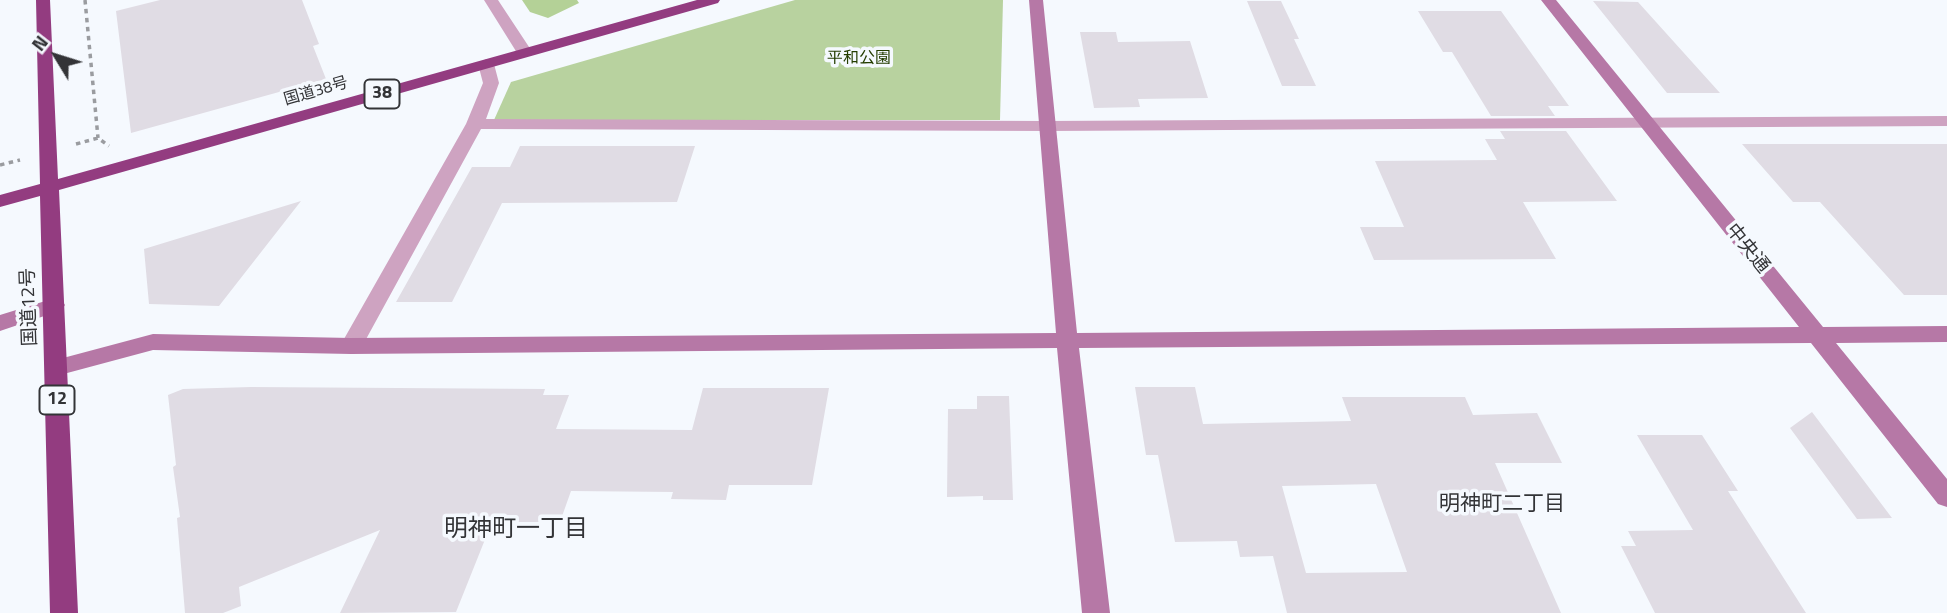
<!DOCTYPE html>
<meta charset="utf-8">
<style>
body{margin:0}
#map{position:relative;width:1947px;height:613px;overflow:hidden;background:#f5f9fe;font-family:"Titillium Web",sans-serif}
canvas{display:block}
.north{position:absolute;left:21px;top:21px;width:70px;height:70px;-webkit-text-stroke:5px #f5f9fe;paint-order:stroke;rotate:308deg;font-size:19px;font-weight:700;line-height:28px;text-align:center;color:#333437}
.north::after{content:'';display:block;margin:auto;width:24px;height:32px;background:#333437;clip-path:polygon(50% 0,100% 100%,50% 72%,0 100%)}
</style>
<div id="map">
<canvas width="1947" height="613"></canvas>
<div class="north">N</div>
</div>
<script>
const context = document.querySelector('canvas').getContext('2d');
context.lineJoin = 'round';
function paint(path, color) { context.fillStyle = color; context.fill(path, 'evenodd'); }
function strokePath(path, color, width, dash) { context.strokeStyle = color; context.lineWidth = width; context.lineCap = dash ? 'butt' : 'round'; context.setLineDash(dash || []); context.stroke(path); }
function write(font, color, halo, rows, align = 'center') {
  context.font = font + ' "Titillium Web","Noto Sans JP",sans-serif'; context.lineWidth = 7; context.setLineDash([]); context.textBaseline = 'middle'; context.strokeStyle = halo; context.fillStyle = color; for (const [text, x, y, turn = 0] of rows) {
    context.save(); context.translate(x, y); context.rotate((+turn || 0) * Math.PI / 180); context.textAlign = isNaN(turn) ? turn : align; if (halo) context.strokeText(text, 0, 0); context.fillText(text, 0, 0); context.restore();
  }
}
paint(new Path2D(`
 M795,0H1003L1000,120H494L511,82Z`), '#b8d29f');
paint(new Path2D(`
 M522,0H577L579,3L548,18L530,12Z`), '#b4d197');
paint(new Path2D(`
 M160,0H302L319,44L313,46L326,79L131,133L116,11Z
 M1247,1H1281L1299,39H1294L1316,86H1282Z
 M1593,1L1638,2L1720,93H1667Z
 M1418,11H1501L1569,106H1548L1555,116H1491L1452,52H1443Z
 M1080,32H1116L1118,42L1190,41L1208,98L1138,99L1140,107L1094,108Z
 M1500,131H1566L1617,201L1523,202L1556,259L1374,260L1360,227H1404L1375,161L1497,160L1485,139H1505Z
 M1742,144H1947V295H1904L1820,202H1793Z
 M520,146H695L677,202L502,203L452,302H396L472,167H510Z
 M301,201L219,306L149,304L144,249Z
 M251,387L545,389L543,395H569L556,429L692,430L703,388H829L812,485H729L726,500L671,499L673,492L571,491L560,522H492L456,612L340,613L380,530L239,587L241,606L223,613H185L177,518L180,517L173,467L176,465L168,395L183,389Z
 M1135,387H1195L1203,424L1351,421L1342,397H1465L1473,415L1537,413L1562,463H1495L1561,613H1287L1273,556L1240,557L1237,541L1175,542L1158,455H1146ZM1376,484L1407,572L1306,573L1282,486Z
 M977,396H1009L1013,500H983V496L947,497L948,409H977Z
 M1812,412L1892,518L1857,519L1790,428Z
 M1637,435H1702L1738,491H1728L1806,613H1655L1621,546H1636L1628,531L1693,530Z`), '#e0dce4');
strokePath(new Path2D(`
 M85,0L98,138
 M76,144L98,138L109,146
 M0,165L20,160`), '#9a9ca0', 3.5, [4.5, 4.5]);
paint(new Path2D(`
 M484,0H498L533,53L531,56H519Z
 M486,59L494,64L499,83L486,119L1048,121L1947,116V126L1048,131L481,129L359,352L351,354L343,352L340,346L466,124L483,83L478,64Z`), '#cea3c1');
paint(new Path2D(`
 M1029,0H1043L1077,333L1799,327L1541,0H1556L1823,327L1947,326V342L1836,343L1947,479V507L1938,504L1811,343L1079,348L1110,613H1082L1057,348L351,354L153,350L56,376L48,374L45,368L48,362L153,334L351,338L1056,333Z
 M55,298L62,300L65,305L62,310L0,331V315Z`), '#b678a6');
paint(new Path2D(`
 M36,0H50L58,179L697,0H720L718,3L59,190L78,613H50L40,196L0,207V195L40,184Z`), '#933c80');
write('16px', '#243d00', '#f5f9fe', [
 ["平和公園",859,59]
]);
write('16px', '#333437', '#f5f9fe', [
 ["国道38号",316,92,-16]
]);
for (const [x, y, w] of [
 [382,94,35],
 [57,400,35]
]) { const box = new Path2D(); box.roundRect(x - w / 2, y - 14.5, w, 29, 5); context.fillStyle = '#f5f9fe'; context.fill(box); strokePath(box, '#333437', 2); }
write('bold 18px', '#333437', null, [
 ["38",382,94],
 ["12",57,400]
]);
write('19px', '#333437', '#f5f9fe', [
 ["中央通",1747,249,51],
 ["国道12号",30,307,-92]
]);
write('21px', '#333437', '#f5f9fe', [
 ["明神町二丁目",1502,505]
]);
write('24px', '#333437', '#f5f9fe', [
 ["明神町一丁目",516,530]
]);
</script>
